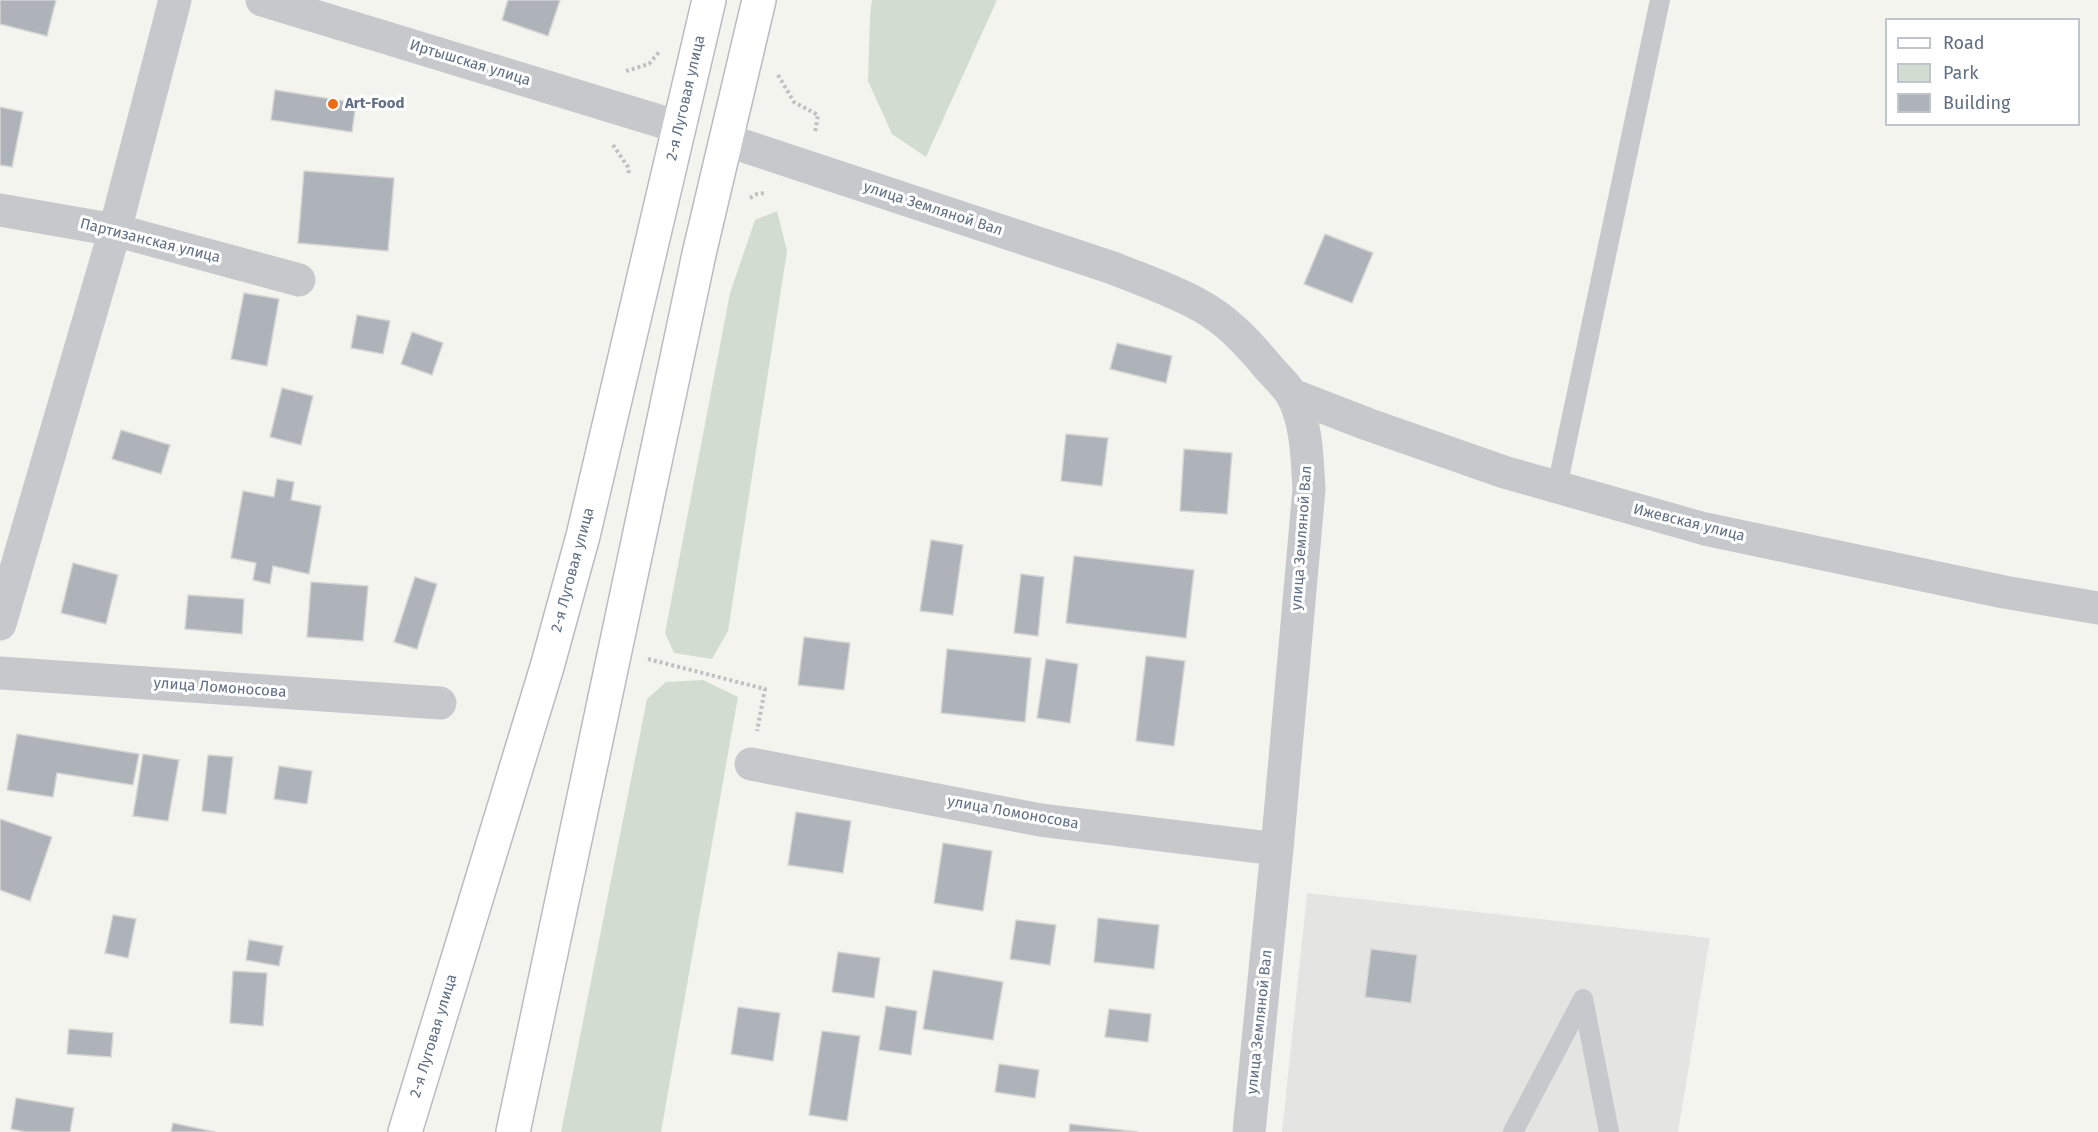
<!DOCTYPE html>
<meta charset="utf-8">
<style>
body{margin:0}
#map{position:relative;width:2098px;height:1132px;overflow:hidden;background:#f4f4ef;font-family:"Fira Sans",sans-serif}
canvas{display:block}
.legend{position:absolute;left:1885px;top:18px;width:195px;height:108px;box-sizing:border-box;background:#fff;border:2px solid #c0c5cd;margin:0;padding:8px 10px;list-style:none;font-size:18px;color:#616f83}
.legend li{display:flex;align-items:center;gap:12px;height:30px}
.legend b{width:30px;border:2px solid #c0c5cd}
</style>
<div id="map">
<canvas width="2098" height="1132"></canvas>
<ul class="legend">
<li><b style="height:8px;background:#fff"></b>Road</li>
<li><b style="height:16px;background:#d3dcd0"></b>Park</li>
<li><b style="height:16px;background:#aeb3ba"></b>Building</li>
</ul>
</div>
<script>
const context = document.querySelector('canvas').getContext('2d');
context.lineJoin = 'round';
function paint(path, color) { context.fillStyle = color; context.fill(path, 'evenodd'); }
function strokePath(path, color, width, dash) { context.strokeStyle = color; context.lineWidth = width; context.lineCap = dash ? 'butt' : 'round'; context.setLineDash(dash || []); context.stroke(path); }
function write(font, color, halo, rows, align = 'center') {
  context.font = font + ' "Fira Sans",sans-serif'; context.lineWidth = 6; context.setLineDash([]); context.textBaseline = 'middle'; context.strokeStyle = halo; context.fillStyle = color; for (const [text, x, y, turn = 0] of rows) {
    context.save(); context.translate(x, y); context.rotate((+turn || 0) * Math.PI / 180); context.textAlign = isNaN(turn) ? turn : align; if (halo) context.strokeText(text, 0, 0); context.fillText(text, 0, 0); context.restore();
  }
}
paint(new Path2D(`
 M1307,893L1710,938L1678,1132H1282Z`), '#e4e5e3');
paint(new Path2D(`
 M872,0H997L926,157L892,134L868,81L870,16Z
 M777,211L787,251L728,631L712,659L674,653L665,633L730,293L755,220Z
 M703,680L738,697L661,1132H561L647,699L666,682Z`), '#d3dcd0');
const building = new Path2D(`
 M0,0H56L47,36L0,24Z
 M508,0H560L548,36L502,20Z
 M275,90L356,103L352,132L271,120Z
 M0,107L23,112L12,167L0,165Z
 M304,171L394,178L388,251L298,243Z
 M1325,234L1373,253L1352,303L1304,284Z
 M244,293L279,299L267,366L231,359Z
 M357,315L390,321L383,354L351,348Z
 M412,332L443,343L432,375L401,364Z
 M1117,343L1172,356L1166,383L1110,369Z
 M282,388L313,396L301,445L270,437Z
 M121,430L170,445L161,474L112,459Z
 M1066,434L1108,438L1102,486L1061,481Z
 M1184,449L1232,453L1227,514L1180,511Z
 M277,479L294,482L291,500L321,506L309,574L273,566L270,584L253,580L256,563L231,558L243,491L274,497Z
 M931,540L963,545L953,615L920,611Z
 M1074,556L1194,570L1186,638L1066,623Z
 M73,563L118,575L106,624L61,613Z
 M1021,574L1044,577L1038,636L1014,633Z
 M415,577L437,584L417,649L394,642Z
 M311,582L368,586L363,641L307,637Z
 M188,595L244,599L242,634L185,629Z
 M804,637L850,643L844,690L798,685Z
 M947,649L1031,658L1025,722L941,713Z
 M1146,656L1185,661L1174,746L1136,741Z
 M1046,659L1078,664L1070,723L1037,718Z
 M17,734L139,754L133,785L57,773L53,797L7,790Z
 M143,754L179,760L168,821L133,816Z
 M208,755L233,757L226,814L202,811Z
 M279,766L312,771L307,804L274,799Z
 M796,812L851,821L843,873L788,865Z
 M0,819L52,837L30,901L0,890Z
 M943,843L992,851L983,911L934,903Z
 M113,915L136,919L128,958L105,953Z
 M1098,918L1159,925L1154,969L1094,962Z
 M1016,920L1056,925L1050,965L1010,959Z
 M249,940L283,946L279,966L246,960Z
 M1371,949L1417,955L1411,1003L1365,997Z
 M838,952L880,958L874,998L832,992Z
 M933,970L1003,982L993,1040L923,1029Z
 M233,971L267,973L263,1026L230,1023Z
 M886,1006L917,1011L911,1055L879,1050Z
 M738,1007L780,1013L773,1061L731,1054Z
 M1109,1009L1151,1014L1148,1042L1105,1037Z
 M69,1029L113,1033L111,1057L67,1054Z
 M822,1031L860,1036L847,1121L809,1115Z
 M999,1064L1039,1070L1035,1098L995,1092Z
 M16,1098L74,1108L70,1132H26L11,1129Z
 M173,1123L215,1132H171Z
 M1070,1124L1138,1132H1069Z`);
paint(building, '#aeb3ba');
strokePath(building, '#d5d5d3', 1.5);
const secondary = new Path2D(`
 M405,1132L547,667L583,536L709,0
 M513,1132L699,254L759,0`);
strokePath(secondary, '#b8bbc0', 36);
strokePath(new Path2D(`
 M626,71L649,64L659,52
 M778,75L794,102L818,115L815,133
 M613,145L628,167L629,175
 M750,198L757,194L765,193
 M648,659L765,689L757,731`), '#bfc0c2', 4, [3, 3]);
strokePath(new Path2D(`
 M1557,487L1660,0
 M1513,1132L1583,999L1609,1132`), '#c6c8cc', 20);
strokePath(new Path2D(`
 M262,0L679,127
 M726,140L1113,268C1142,280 1173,290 1201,306C1228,321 1249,344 1268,367C1276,376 1286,385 1292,395C1307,423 1307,458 1309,489L1277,849L1249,1132
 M0,210L115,230L299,280
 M1292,395L1367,424L1504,472L1705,529L2004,592L2098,608
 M0,624L115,230L175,0
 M0,673L440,703
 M751,764L1040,820L1277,849`), '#c6c8cc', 33);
strokePath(secondary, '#fff', 33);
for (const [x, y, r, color] of [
 [333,104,6,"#ee6a15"]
]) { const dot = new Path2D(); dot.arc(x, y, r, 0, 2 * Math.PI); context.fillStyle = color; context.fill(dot); strokePath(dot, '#fff', 2); }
write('15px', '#616f83', '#fff', [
 ["Иртышская улица",470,63,17],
 ["2-я Луговая улица",686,98,-77],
 ["улица Земляной Вал",933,209,18],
 ["Партизанская улица",150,241,14],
 ["Ижевская улица",1689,523,14],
 ["улица Земляной Вал",1302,538,-86],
 ["2-я Луговая улица",573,570,-75],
 ["улица Ломоносова",220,688,4],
 ["улица Ломоносова",1013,813,10],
 ["улица Земляной Вал",1260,1022,-84],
 ["2-я Луговая улица",434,1036,-73]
]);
write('bold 15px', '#616f83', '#fff', [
 ["Art-Food",345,104]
], 'left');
</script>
